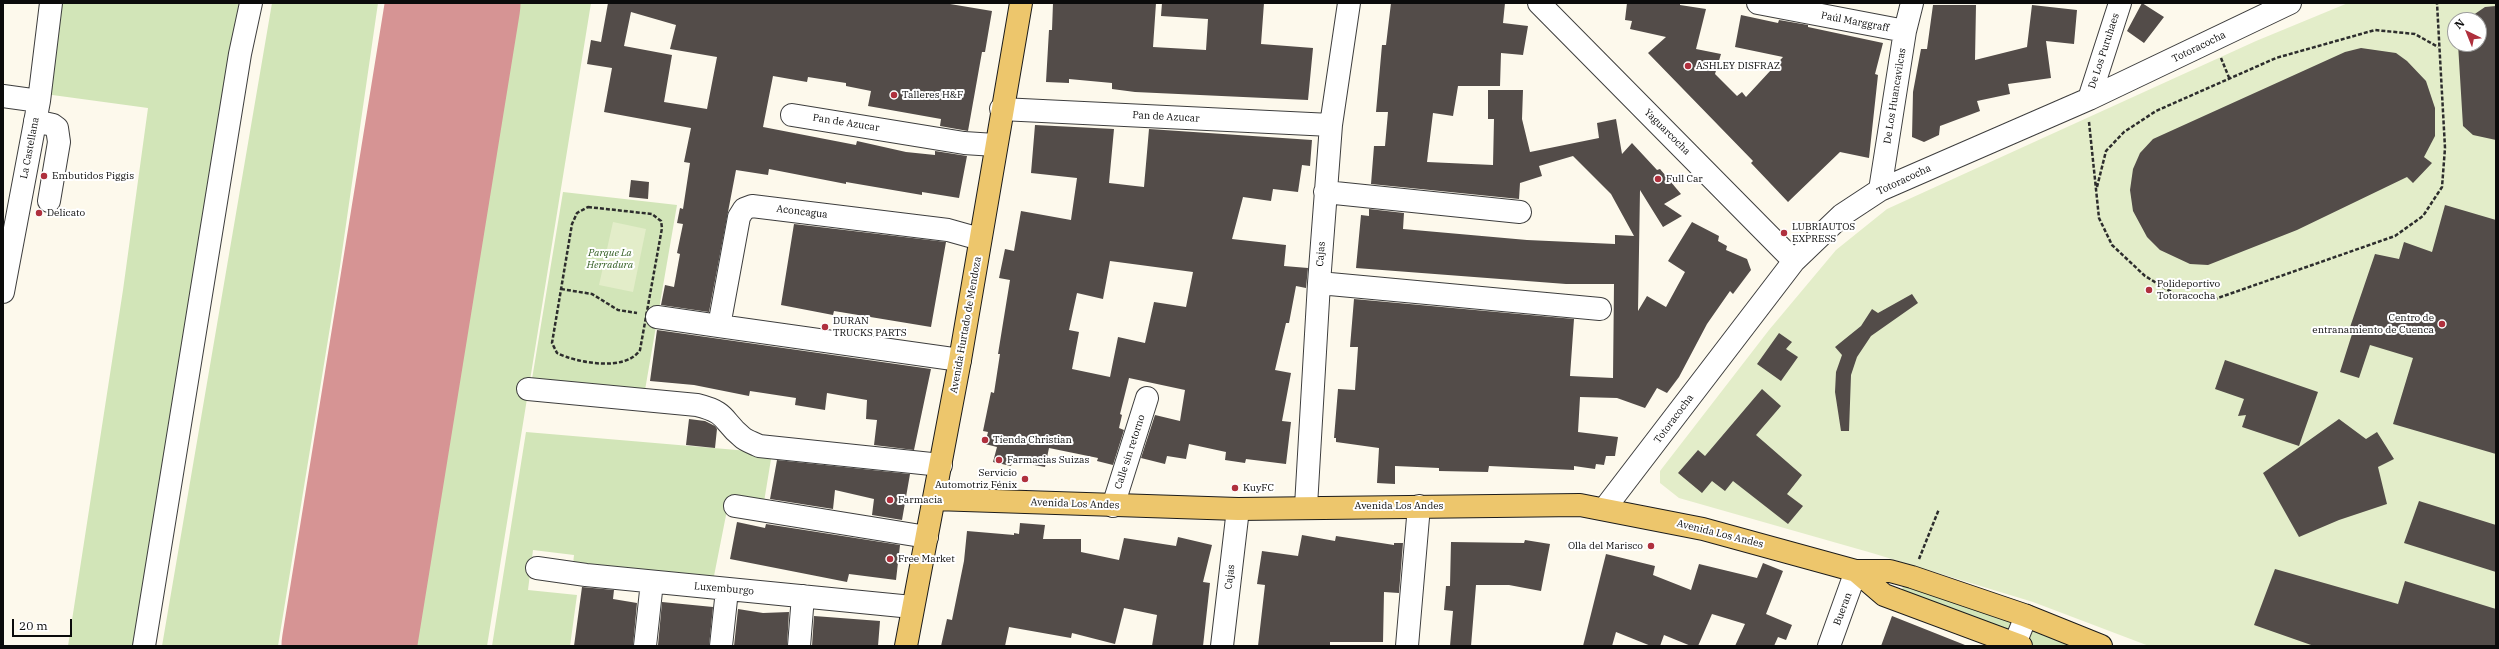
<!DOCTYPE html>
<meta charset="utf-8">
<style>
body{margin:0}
#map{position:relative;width:2499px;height:649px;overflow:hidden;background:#fdf9ec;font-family:"IBM Plex Serif",serif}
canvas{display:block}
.frame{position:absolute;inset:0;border:4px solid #0b0b0b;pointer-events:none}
.north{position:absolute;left:2447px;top:12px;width:40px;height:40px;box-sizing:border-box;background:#fff;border:1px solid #9d9d9d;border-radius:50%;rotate:317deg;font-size:11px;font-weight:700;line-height:16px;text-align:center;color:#0b0b0b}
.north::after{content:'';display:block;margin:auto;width:14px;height:18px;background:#af303d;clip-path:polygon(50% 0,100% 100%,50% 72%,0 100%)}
.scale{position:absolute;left:12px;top:619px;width:60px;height:18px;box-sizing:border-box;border:2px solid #0b0b0b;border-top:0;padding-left:5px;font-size:12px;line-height:14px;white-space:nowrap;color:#0b0b0b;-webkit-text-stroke:3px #fff;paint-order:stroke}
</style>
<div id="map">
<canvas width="2499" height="649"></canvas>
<div class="frame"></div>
<div class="north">N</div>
<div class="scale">20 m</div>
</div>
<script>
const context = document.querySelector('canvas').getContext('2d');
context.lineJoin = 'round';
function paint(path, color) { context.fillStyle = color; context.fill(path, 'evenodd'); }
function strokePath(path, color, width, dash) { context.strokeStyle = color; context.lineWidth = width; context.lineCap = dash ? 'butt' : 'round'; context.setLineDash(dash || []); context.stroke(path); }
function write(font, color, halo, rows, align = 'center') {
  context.font = font + ' "IBM Plex Serif",serif'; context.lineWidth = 4; context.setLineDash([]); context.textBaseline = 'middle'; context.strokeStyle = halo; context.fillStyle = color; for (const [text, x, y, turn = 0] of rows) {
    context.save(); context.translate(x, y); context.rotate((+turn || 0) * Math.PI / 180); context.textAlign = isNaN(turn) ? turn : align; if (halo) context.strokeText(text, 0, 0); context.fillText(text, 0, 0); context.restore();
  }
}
paint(new Path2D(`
 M62,3H239L133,646H68L123,290L148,108L45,94Z
 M272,3H378L340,266L278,646H162Z
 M514,3H591L487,646H410Z
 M563,192L677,205L645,390L532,379Z
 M526,432L772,453L764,502L729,500L714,576L573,564L574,555L533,550L528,590L577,595L570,646H492Z
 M1903,585L2018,619L2010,637L1901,594Z
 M2028,622L2090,646H2034L2020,640Z`), '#d2e5b8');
paint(new Path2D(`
 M2348,3H2496V646H2149L2033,602L1872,553L1679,498L1660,483V471L1769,330L1836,250L1887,209L2256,41ZM2455,20H2479V44H2455Z
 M613,222L646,229L633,292L599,285Z`), '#e3edc9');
strokePath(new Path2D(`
 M349,646L453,3`), '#d69494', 135);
paint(new Path2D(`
 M608,3H944L992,11L985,52H982L968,131L940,126L941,119L868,106L871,91L846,86V83L808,77L807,82L773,76L763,127L856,145L857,141L906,152L935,155V151L967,156L959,198L922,192V195L846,182V184L769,169L768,175L736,170L709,312L661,305L665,285L674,287L680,254L677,253L683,224L677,223L680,208L683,209L690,163L684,162L691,128L604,112L612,68L587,64L591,40L601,42ZM631,12L676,25L670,49L717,57L707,109L664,102L672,55L624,46Z
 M1053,3H1156L1153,47L1206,50L1208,19L1161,16L1162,3H1264L1261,44L1313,48L1308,100L1135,92L1112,89V83L1069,79V83L1046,82L1049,30H1052Z
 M1391,3H1505L1503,23L1528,26L1523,55L1501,53L1500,86H1458L1453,116L1433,113L1427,162L1493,165L1494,119H1488V90H1523L1522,119L1530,152L1599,138L1597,123L1616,119L1622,154L1632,143L1657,170L1660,169L1681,194L1664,204L1682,216L1663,227L1640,190L1638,311L1647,296L1666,307L1685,272L1668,261L1692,222L1719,236L1718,241L1727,246L1726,250L1747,259L1751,270L1733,294L1730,291L1707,324L1679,377L1667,393L1657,388L1645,408L1617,398L1580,397L1578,432L1618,437L1615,456H1606L1604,465L1596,464L1595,469L1574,466V470L1489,466L1488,472L1439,471V468L1395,466V484L1377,483L1379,448L1336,442V438H1334L1338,389L1355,390L1358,347H1350L1354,299L1574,319L1570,376L1613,378L1614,284H1566L1356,268L1361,215L1369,216V209L1404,213L1403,229L1527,240L1615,244V235L1634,236L1611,194L1573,156L1539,166L1542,176L1520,183L1519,199L1371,184L1374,146H1385L1388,112H1376L1382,45H1386Z
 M1627,3H1680V5L1706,9L1696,49L1721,54L1715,74L1737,96L1742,92L1746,97L1783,57L1735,47L1741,15L1778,23L1779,20L1808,25V27L1883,43L1875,74L1878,75L1869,158L1840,152L1788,202L1751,163L1753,161L1648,53L1666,37L1630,29L1632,21L1625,20Z
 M2142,3L2164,17L2144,43L2127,31Z
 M1933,5H1976L1975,60L2027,47L2032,5L2077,10L2074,44L2046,41L2051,78L2008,84L2010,94L1977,101L1980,111L1940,126L1939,135L1924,142L1912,137L1913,92L1921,49H1927Z
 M2496,6V140L2473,135L2463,126L2458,44H2479V20H2466L2485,7Z
 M2361,48L2396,53L2407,61L2426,81L2435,108V136L2424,157L2432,163L2413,183L2407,177L2297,230L2208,265L2190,264L2160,250L2147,237L2133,211L2130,190L2133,169L2140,153L2153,139L2345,52Z
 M1035,125L1114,129L1109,183L1144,187L1149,129L1312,140L1310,166L1302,165L1298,192L1273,189L1271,201L1243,197L1232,239L1286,245L1284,266L1308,268L1306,288L1296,286L1289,323H1286L1275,370L1291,373L1282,421L1291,422L1286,464L1246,459L1245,463L1225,460L1226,452L1189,444L1186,459L1167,456L1165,464L1141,458L1155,415L1180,421L1185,390L1129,378L1120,414L1122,415L1119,428L1124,430L1113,465L1097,461L1098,458L1049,448L1045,467L1018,462V464L1012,463L1011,466L993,462L997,447L985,444L988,432L983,431L991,392L994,393L1000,354H998L1010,280L999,278L1005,249L1014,251L1021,211L1071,220L1077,178L1031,173ZM1110,261L1193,272L1186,307L1154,302L1145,343L1118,337L1110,377L1072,369L1079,332L1069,330L1077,293L1103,299Z
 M631,180L649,182L648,199L629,197Z
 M2445,205L2496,220V454L2393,424L2413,358L2370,345L2359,378L2340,372L2352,334L2348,333L2375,254L2399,259L2404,242L2432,252Z
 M794,224L946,242L931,327L834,311L833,315L781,305Z
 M1912,294L1918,303L1871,336L1857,357L1851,375L1849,431H1841L1835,392L1836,372L1842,355L1835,347L1861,326L1872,309L1878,313Z
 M657,330L931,369L914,450L874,445L877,420L866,419L867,400L827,393L825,410L795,405L796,398L750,391L749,396L694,385L650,381Z
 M1779,333L1792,342L1786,349L1798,357L1781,381L1757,364Z
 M2225,360L2318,392L2299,446L2242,427L2246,415L2238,416L2244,399L2215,389Z
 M1762,389L1781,406L1756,435L1802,475L1787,494L1803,506L1788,524L1733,481L1725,491L1712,481L1702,493L1678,473L1698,450L1705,456Z
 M689,419L705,421L715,426L717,429L715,448L686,445Z
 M2339,419L2366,439L2377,432L2394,459L2378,467L2387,504L2339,520L2299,537L2263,473Z
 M777,460L910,474L902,520L872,515L874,499L835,490L833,509L770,499Z
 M2419,501L2496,525V572L2404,543Z
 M737,522L765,528L766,524L900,545L896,580L849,574L847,582L730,559Z
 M1020,523L1045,525L1043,539H1081V552L1119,560L1124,538L1176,546L1178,537L1212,545L1203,582L1210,583L1203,646H1152L1157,615L1124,608L1115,644L1072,633L1071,638L1009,627L1005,646H941L947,619L952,620L964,561L967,531L1014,535V533L1019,534Z
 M1302,535L1335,541L1336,536L1394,545V543H1403L1399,593L1384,592L1383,642H1330V646H1258L1265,585L1257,584L1262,551L1298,556Z
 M1525,540L1550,544L1541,591L1509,585H1476L1471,646H1450L1453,611L1444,610L1446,586H1450L1451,542L1524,543Z
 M1606,554L1655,566L1653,575L1691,590L1699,564L1757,578L1763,563L1783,571L1766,614L1792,625L1786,640L1778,637L1774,646H1735L1745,624L1712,614L1698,646H1691L1664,635L1660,646H1651L1616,632L1612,646H1583Z
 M2275,569L2398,604L2405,581L2496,609V646H2314L2254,625Z
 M582,587L614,590L613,599L637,603L633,646H574Z
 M662,602L713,607L709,646L658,645Z
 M738,609L763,613L789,612L787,646H734Z
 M814,616L880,621L878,646H812Z
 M1892,616L1965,645V646H1881Z`), '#534c49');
const minor = new Path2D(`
 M1539,3L1794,261
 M1758,3L1905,31
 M3,96L39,101
 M2089,99L2120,3
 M1001,109L1331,125
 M792,115L964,143L995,145
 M35,121L53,125L57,128L59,142L49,201
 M1880,190L1905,31L1912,3
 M1325,192L1520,212
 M1319,283L1600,309
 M3,292L39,101L51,3
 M657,317L719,326
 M960,360L719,326L739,217L744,209L752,206L948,230L980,239
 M528,389L697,405C729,413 721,420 742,437C746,441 754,443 759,446L941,465
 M735,506L927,537
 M1113,506L1147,398
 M1306,506L1319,283L1331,125L1349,3
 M1605,508L1794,261L1842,215L1880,190L2089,99L2290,3
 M537,568L586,575L912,607
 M144,646L240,54L251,3
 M645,646L652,582
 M721,646L727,590
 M799,646L803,596
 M1222,646L1238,509
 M1407,646L1419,506
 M1829,646L1856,571
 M2014,646L2026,616`);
const major = new Path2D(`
 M934,499L1238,509L1580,505L1703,529L1856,571H1890L1912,577L2024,615L2101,646
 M1856,571L1884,595L2021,646
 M906,646L960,360L1021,3`);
strokePath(minor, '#3e3e3e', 24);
strokePath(major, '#1c1c1c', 24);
strokePath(new Path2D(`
 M2221,58L2230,80
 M2089,122L2099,218L2112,245L2145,276L2178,296L2215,299L2395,236L2423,216L2442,187L2445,148L2437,3
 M2097,187L2106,151L2124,132L2156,111L2276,58L2375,30L2415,34L2438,47
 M588,207L652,214L661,221L662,228L640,350C626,372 577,363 557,353L552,343L572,224L577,213Z
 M561,289L592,294L618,310L637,313
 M1919,559L1939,509`), '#2d2d2d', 2.5, [4, 2]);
strokePath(minor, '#fff', 22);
strokePath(major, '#edc66c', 22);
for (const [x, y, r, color] of [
 [1688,66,4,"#af303d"],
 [894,95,4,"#af303d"],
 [44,176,4,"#af303d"],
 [1658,179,4,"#af303d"],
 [39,213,4,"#af303d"],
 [1784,233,4,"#af303d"],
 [2149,290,4,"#af303d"],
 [2442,324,4,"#af303d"],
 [825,327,4,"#af303d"],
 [985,440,4,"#af303d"],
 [999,460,4,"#af303d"],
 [1025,479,4,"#af303d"],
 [1235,488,4,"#af303d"],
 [890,500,4,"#af303d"],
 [1651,546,4,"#af303d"],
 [890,559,4,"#af303d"]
]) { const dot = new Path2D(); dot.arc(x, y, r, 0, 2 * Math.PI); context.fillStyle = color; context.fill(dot); strokePath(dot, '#fff', 1.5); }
write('10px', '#0b0b0b', '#fff', [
 ["Paúl Marggraff",1855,22,11],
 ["Totoracocha",2199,47,-26],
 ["De Los Puruhaes",2104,51,-72],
 ["De Los Huancavilcas",1895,96,-81],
 ["Pan de Azucar",1166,117,3],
 ["Pan de Azucar",846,123,9],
 ["Yaguarcocha",1667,132,45],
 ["La Castellana",30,148,-79],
 ["Totoracocha",1904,180,-25],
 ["Aconcagua",802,212,7],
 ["Cajas",1321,254,-86],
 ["Avenida Hurtado de Mendoza",966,325,-80],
 ["Totoracocha",1674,419,-53],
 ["Calle sin retorno",1130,452,-72],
 ["Avenida Los Andes",1075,504,2],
 ["Avenida Los Andes",1399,506],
 ["Avenida Los Andes",1720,534,14],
 ["Cajas",1230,577,-83],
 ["Luxemburgo",724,589,5],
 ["Bueran",1843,609,-69]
]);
write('10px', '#0b0b0b', '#fff', [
 ["ASHLEY DISFRAZ",1696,66],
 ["Talleres H&F",902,95],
 ["Embutidos Piggis",52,176],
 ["Full Car",1666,179],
 ["Delicato",47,213],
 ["LUBRIAUTOS",1792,227],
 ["EXPRESS",1792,239],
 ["Polideportivo",2157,284],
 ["Totoracocha",2157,296],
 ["Centro de",2434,318,"right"],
 ["entranamiento de Cuenca",2434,330,"right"],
 ["DURAN",833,321],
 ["TRUCKS PARTS",833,333],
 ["Tienda Christian",993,440],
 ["Farmacias Suizas",1007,460],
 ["Servicio",1017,473,"right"],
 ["Automotriz Fénix",1017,485,"right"],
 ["KuyFC",1243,488],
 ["Farmacia",898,500],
 ["Olla del Marisco",1643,546,"right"],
 ["Free Market",898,559]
], 'left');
write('italic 10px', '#325d22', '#fff', [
 ["Parque La",610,253],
 ["Herradura",610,265]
]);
</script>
